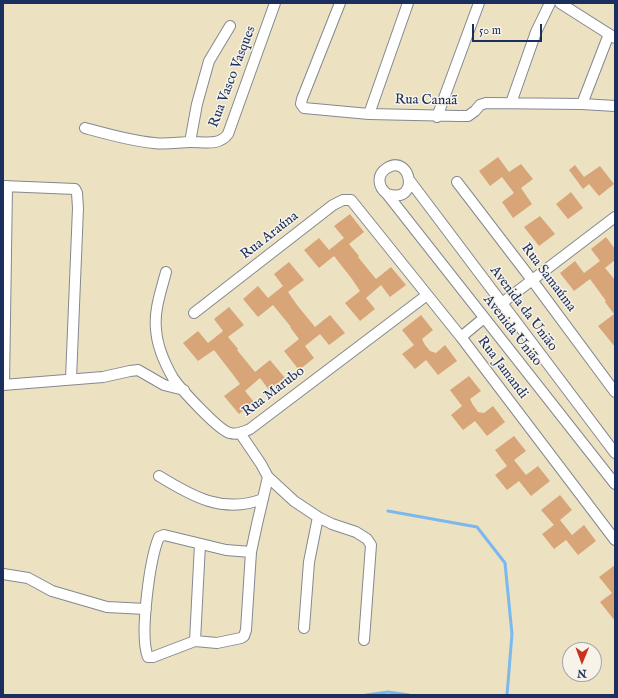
<!DOCTYPE html>
<meta charset="utf-8">
<style>
body{margin:0}
#map{position:relative;width:618px;height:698px;overflow:hidden;background:#ece2c2;font-family:"IM FELL English",serif}
canvas{display:block}
.frame{position:absolute;inset:0;border:4px solid #1b2f5e;pointer-events:none}
.north{position:absolute;left:562px;top:642px;width:40px;height:40px;box-sizing:border-box;background:#f7f3e8;border:1px solid #9fa5b1;border-radius:50%;rotate:181deg;font-size:11px;font-weight:700;line-height:16px;text-align:center;color:#1b2f5e}
.north::after{content:'';display:block;margin:auto;width:14px;height:18px;background:#c8321e;clip-path:polygon(50% 0,100% 100%,50% 72%,0 100%)}
.scale{position:absolute;left:472px;top:24px;width:70px;height:18px;box-sizing:border-box;border:2px solid #1b2f5e;border-top:0;padding-left:5px;font-size:12px;line-height:14px;white-space:nowrap;color:#1b2f5e;-webkit-text-stroke:3px #f7f3e8;paint-order:stroke}
</style>
<div id="map">
<canvas width="618" height="698"></canvas>
<div class="frame"></div>
<div class="north">N</div>
<div class="scale">50 m</div>
</div>
<script>
const context = document.querySelector('canvas').getContext('2d');
context.lineJoin = 'round';
function strokePath(path, color, width, dash) { context.strokeStyle = color; context.lineWidth = width; context.lineCap = dash ? 'butt' : 'round'; context.setLineDash(dash || []); context.stroke(path); }
function paint(path, color) { context.fillStyle = color; context.fill(path, 'evenodd'); }
function write(font, color, halo, rows, align = 'center') {
  context.font = font + ' "IM FELL English",serif'; context.lineWidth = 3; context.setLineDash([]); context.textBaseline = 'middle'; context.strokeStyle = halo; context.fillStyle = color; for (const [text, x, y, turn = 0] of rows) {
    context.save(); context.translate(x, y); context.rotate((+turn || 0) * Math.PI / 180); context.textAlign = isNaN(turn) ? turn : align; if (halo) context.strokeText(text, 0, 0); context.fillText(text, 0, 0); context.restore();
  }
}
strokePath(new Path2D(`
 M388,511L477,527L505,563L512,634L507,695
 M366,695L388,692L409,695`), '#7bb8ee', 3);
paint(new Path2D(`
 M498,157L509,172L521,164L533,179L521,188L532,204L513,218L502,202L514,193L502,177L490,186L479,171Z
 M575,165L584,177L600,166L614,184L599,196L589,184L583,189L569,170Z
 M571,192L583,208L568,219L556,204Z
 M350,214L364,232L349,244L359,256L358,257L376,279L391,267L406,285L390,297L381,285L366,298L375,309L360,321L345,303L360,291L352,279L334,256L319,268L304,250L319,238L329,250L344,238L334,226Z
 M540,216L555,234L539,246L524,227Z
 M606,237L615,249V260L605,268L615,280V347L598,326L614,314L605,302L606,301L590,279L574,291L560,273L575,261L584,273L600,261L591,249Z
 M289,262L304,280L288,292L297,305L315,327L330,315L345,333L329,345L320,334L305,346L314,358L299,370L284,351L299,339L290,327H291L273,305L258,317L243,299L258,286L268,298L283,286L274,274Z
 M229,307L244,325L228,337L238,349L237,350L255,372L270,360L285,378L269,390L260,378L245,391L254,402L239,414L224,396L240,384L231,372L214,350L198,361L183,343L198,331L208,343L223,331L214,319Z
 M421,315L433,330L422,339L425,345L430,351L436,353L445,345L457,361L438,375L426,360L415,369L402,354L414,345L402,330Z
 M469,376L481,391L470,399L473,405L478,412L484,413L493,406L505,422L487,436L475,421L463,430L451,415L462,406L450,390Z
 M514,436L526,451L514,460L526,475L538,466L550,481L531,496L519,481L507,490L495,475L507,466L495,450Z
 M560,495L572,510L560,520L572,535L584,525L596,541L578,555L566,540L554,549L542,534L554,525L541,510Z
 M615,565V621L600,602L612,593L599,577Z`), '#d7a577');
const minor = new Path2D(`
 M340,3L302,99L301,104L304,108L369,114L459,116H468L475,111L480,105L486,103L582,104L615,106
 M560,3L615,38
 M511,103L536,32L550,3
 M582,104L609,34
 M369,114L408,3
 M437,117L479,3
 M85,128C107,134 131,141 154,143C167,145 179,142 191,142C205,142 219,146 228,134L275,3
 M190,142L197,104L209,61L230,26
 M410,181L615,453
 M457,182L532,280L615,392
 M3,186L75,189L77,193L78,208L71,379
 M387,194C421,205 411,153 387,168C376,175 378,187 387,194L615,484
 M166,272C161,291 154,310 156,329C157,346 165,364 173,378C180,388 219,431 230,433C237,435 243,432 250,429L427,295
 M502,303L615,217
 M194,313L333,205L343,200H351L461,337L615,540
 M461,337L484,318
 M3,385L103,377L130,371L138,370L164,385L184,390
 M4,385L7,186
 M240,433L261,464L268,477L294,501L318,517L332,524L356,532L367,539L371,545L364,640
 M159,476C193,497 223,514 263,499
 M251,552L226,550L164,535L159,537C150,558 139,636 148,657H153L195,641L217,643L241,638L244,636L246,630L251,552L257,524L268,477
 M3,574L28,578L52,591L107,607L146,609
 M304,628L309,562L318,517
 M195,641L200,544`);
strokePath(minor, '#848890', 12);
strokePath(minor, '#fff', 10);
write('14px', '#1b2f5e', '#f7f3e8', [
 ["Rua Vasco Vasques",233,77,-69],
 ["Rua Canaã",426,101,1],
 ["Rua Araúna",270,236,-38],
 ["Rua Samaúma",548,278,53],
 ["Avenida da União",523,309,53],
 ["Avenida União",512,331,52],
 ["Rua Jamandi",502,368,53],
 ["Rua Marubo",274,392,-37]
]);
</script>
